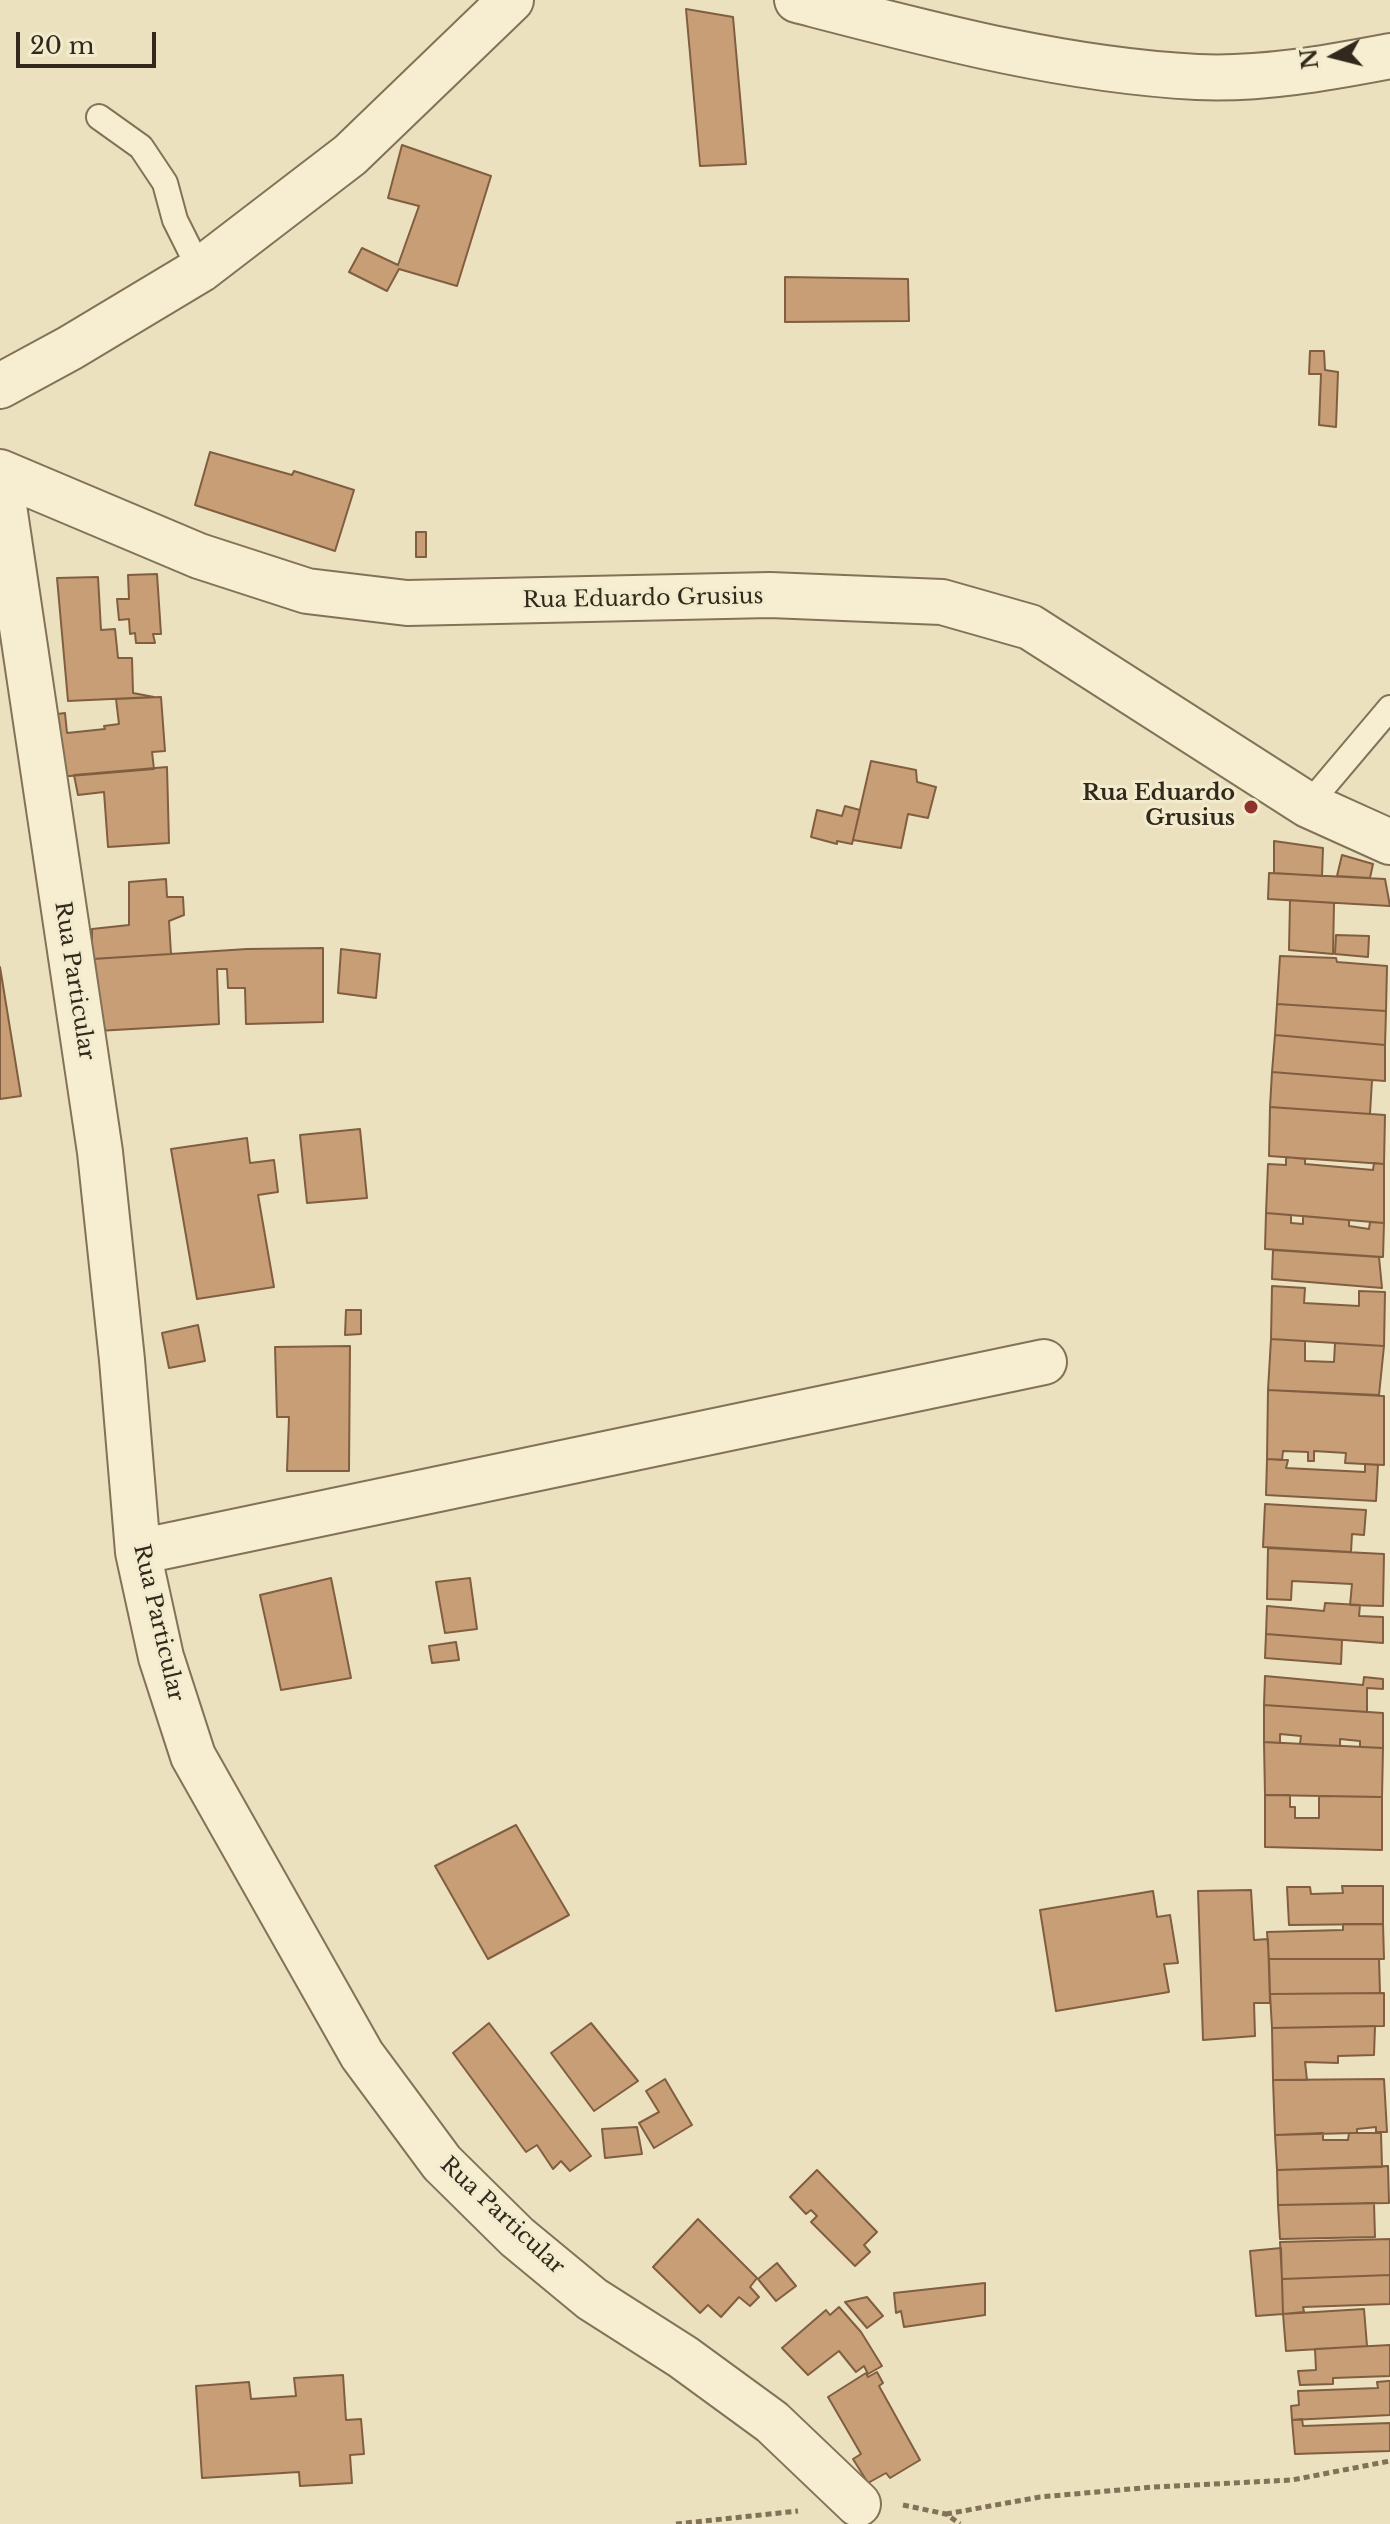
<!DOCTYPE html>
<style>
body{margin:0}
#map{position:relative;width:1390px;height:2524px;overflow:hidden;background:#ebe1be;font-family:"Libre Baskerville",serif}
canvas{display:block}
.north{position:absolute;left:1294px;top:16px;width:80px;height:80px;-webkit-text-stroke:6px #f3ebcd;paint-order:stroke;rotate:263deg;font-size:22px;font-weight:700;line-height:32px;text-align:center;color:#32291c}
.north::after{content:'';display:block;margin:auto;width:28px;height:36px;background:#32291c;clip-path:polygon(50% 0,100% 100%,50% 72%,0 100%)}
.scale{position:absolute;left:16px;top:32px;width:140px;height:36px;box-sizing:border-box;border:4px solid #32291c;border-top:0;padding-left:10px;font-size:24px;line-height:28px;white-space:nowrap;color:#32291c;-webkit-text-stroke:6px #f3ebcd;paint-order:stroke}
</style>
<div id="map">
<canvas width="1390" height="2524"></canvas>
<div class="north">N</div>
<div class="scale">20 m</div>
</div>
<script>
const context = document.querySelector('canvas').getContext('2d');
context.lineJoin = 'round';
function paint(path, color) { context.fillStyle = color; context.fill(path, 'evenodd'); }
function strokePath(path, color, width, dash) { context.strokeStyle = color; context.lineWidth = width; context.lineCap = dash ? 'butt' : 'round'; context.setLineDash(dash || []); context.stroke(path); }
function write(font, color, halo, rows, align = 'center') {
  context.font = font + ' "Libre Baskerville",serif'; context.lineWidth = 6; context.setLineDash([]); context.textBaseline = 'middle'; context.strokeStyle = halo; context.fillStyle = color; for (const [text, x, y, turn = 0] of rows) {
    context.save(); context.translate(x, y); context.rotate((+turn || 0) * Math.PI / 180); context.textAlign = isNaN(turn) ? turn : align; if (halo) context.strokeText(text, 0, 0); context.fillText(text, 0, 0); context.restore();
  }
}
const building = new Path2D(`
 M686,9L733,17L746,164L700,166Z
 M402,145L491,176L457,286L399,269L387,291L349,272L362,248L398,265L419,206L388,198Z
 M785,277L908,279L909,321L785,322Z
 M1310,351H1324L1325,370L1338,372L1336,427L1319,425L1321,374H1309Z
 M210,452L292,475L294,471L354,490L335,551L195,505Z
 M416,532H426V557H416Z
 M157,574L161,634H153L155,643H136L135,633L130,634L129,619L119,620L117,599H129L128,575Z
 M98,577L101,630L115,629L118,658H132L133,693L154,697L68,701L57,578Z
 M161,697L165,751L152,752L154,769L58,777L50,715L65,713L67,733L105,729L104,726L119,724L116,699Z
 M871,761L916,770L917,782L936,787L928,818L908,814L901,848L853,840Z
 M167,767L169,843L108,847L104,792L78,795L74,775Z
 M845,806L860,810L852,844L837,841V844L811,837L817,810L842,816Z
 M1274,841L1323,848L1322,876L1274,873Z
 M1342,855L1373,864L1370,878L1337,876Z
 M1269,873L1385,879L1390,906L1268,899Z
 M166,879L167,897H183L184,915L169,921L171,954L92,959V929L129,925V882Z
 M1290,900L1334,903L1333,954L1289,950Z
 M1336,935L1369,936L1368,957L1335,954Z
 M323,948V1022L246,1024L245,988H228L227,969H217L219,1024L97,1031L78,960L247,949Z
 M341,949L380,954L376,998L338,993Z
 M1280,956L1336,958L1337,962L1387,966L1386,1011L1277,1004Z
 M0,967L21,1096L0,1099Z
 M1277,1004L1386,1011L1385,1045L1275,1035Z
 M1275,1035L1385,1045V1081L1272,1072Z
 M1272,1072L1372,1080L1370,1114L1270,1107Z
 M1270,1107L1385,1115L1384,1164L1269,1156Z
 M360,1129L367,1198L307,1203L300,1135Z
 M247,1138L250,1163L274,1160L278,1192L258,1195L274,1287L197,1299L171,1149Z
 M1286,1157L1305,1159V1164L1373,1170L1374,1163L1384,1164V1223L1266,1213L1268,1164L1286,1165Z
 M1266,1213L1291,1215V1223L1303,1224V1216L1349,1220V1226L1369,1229L1370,1222L1384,1223L1383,1257L1265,1249Z
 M1273,1250L1379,1257L1382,1288L1272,1279Z
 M1272,1286L1305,1288L1304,1303L1359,1306V1291L1385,1292L1384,1346L1271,1339Z
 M346,1310H361V1334L345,1335Z
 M198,1325L205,1361L169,1368L162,1333Z
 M1271,1339L1305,1341V1361L1334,1362L1335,1343L1384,1346L1379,1395L1268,1390Z
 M350,1346L349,1471H287L289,1417H277L275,1347Z
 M1268,1390L1384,1396V1465L1345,1463L1346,1453L1314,1451V1461H1308V1452L1283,1451L1282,1460L1267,1459Z
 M1267,1459L1288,1460L1286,1468L1365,1472V1464L1378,1465L1376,1501L1266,1495Z
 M1265,1504L1366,1510L1364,1535L1352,1534L1351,1552L1263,1547Z
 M1268,1548L1384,1554L1383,1606L1350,1605L1352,1584L1292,1581L1291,1600L1267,1599Z
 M331,1578L351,1678L281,1690L260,1595Z
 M470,1578L477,1629L445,1633L436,1582Z
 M1325,1603L1360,1605L1359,1616L1383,1617V1643L1266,1634L1267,1606L1324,1611Z
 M1266,1634L1342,1640L1341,1664L1265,1658Z
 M456,1642L459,1660L432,1663L429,1646Z
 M1265,1676L1363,1685L1364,1677L1383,1679V1689L1367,1688V1712L1264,1705Z
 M1264,1705L1383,1713V1748L1360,1747V1741L1340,1739V1746L1300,1744L1301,1736L1280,1734V1743L1264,1742Z
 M1264,1742L1383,1748L1382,1797L1265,1795Z
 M1265,1795H1290V1807H1295V1818H1319V1796L1382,1797V1850L1265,1847Z
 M516,1825L569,1915L488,1959L435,1866Z
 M1342,1886H1383V1924L1289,1925L1287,1887H1310L1311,1894L1343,1893Z
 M1251,1890L1254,1940L1268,1939L1270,2003H1254L1255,2036L1203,2040L1198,1891Z
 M1153,1891L1157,1917L1170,1915L1178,1963L1164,1964L1169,1992L1056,2011L1040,1910Z
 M1343,1924H1383L1384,1959H1269L1267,1932L1343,1930Z
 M1269,1959H1379L1380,1993L1270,1994Z
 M1384,1993V2026L1272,2028L1270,1994Z
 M489,2023L591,2156L570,2171L561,2161L553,2169L537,2145L526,2152L453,2053Z
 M591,2023L638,2081L594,2111L551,2053Z
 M1375,2026L1374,2055L1338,2056V2063L1305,2062L1307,2080H1273L1272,2028Z
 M665,2079L692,2125L654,2148L639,2123L659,2112L646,2091Z
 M1384,2079L1387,2132H1376V2127L1357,2129V2133H1354L1275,2135L1273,2080Z
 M637,2127L642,2154L605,2158L602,2129Z
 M1323,2133V2140H1348L1349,2133H1381L1382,2167L1277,2170L1275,2135Z
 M1388,2166L1389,2203L1278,2205L1277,2170Z
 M817,2170L877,2232L864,2245L870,2252L855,2266L811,2222L817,2216L811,2210L806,2214L790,2197Z
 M1374,2203L1375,2237L1280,2239L1278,2205Z
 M698,2219L757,2278L750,2287L759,2297L750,2306L739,2297L721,2317L708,2305L700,2313L653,2267Z
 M1390,2239V2275L1282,2279L1280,2242Z
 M1281,2248L1283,2314L1256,2316L1250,2251Z
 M777,2263L796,2286L776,2301L758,2279Z
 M1390,2275V2304L1303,2307L1304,2312L1283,2314L1282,2279Z
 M985,2283V2315L904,2327L901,2311L896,2313L894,2293Z
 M867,2297L883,2316L867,2328L845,2302Z
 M839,2307L861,2332L882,2366L868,2374L864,2366L856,2372L839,2351L808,2375L782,2348L826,2310L830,2315Z
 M1364,2309L1367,2346L1286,2351L1283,2314Z
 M1390,2345V2376L1333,2378V2384L1300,2385L1298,2371L1316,2370L1315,2349Z
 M877,2372L883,2383L879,2386L920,2460L890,2478L886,2473L868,2483L853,2459L861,2454L828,2397L866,2373L868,2377Z
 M343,2375L346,2420L361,2419L364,2454L350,2455L352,2483L300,2486L299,2472L202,2478L196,2386L249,2382L251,2399L296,2396L294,2378Z
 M1388,2381H1390V2415L1292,2420L1291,2406L1299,2405L1298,2391L1378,2388L1377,2382Z
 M1302,2419L1303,2426L1390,2423V2451L1295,2454L1292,2420Z`);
paint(building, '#c89e76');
strokePath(building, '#805e3f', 2);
const service = new Path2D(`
 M99,117L141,147L165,183L175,220L200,270
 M1308,805L1390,708`);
const minor = new Path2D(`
 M797,0C928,34 1061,70 1197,77C1261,80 1327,68 1390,56
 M0,386L70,348L200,270L350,155L511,0
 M0,472L199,556L307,591L407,603L770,595L942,602L1030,627L1308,805L1390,842
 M0,479L100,1152L122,1360L138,1552L161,1657L193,1756L362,2055L442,2163L517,2237L592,2299L683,2357L772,2422L858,2504
 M138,1552L1044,1362`);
strokePath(service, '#827258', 28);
strokePath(minor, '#827258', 48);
strokePath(new Path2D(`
 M903,2505L946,2514L960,2524
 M946,2514L1040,2497L1153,2487L1292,2480L1390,2461
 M676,2524L798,2511`), '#827258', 5, [6, 4]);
strokePath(service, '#f7eed1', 24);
strokePath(minor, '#f7eed1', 44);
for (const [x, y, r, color] of [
 [1251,807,8,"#8e322b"]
]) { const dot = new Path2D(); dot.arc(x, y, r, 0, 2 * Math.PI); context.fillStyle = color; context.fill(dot); strokePath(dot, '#f3ebcd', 3); }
write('22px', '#32291c', '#f3ebcd', [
 ["Rua Eduardo Grusius",643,599,-1],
 ["Rua Particular",74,981,81],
 ["Rua Particular",158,1623,77],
 ["Rua Particular",502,2216,43]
]);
write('bold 22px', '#32291c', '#f3ebcd', [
 ["Rua Eduardo",1235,794],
 ["Grusius",1235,819]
], 'right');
</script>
